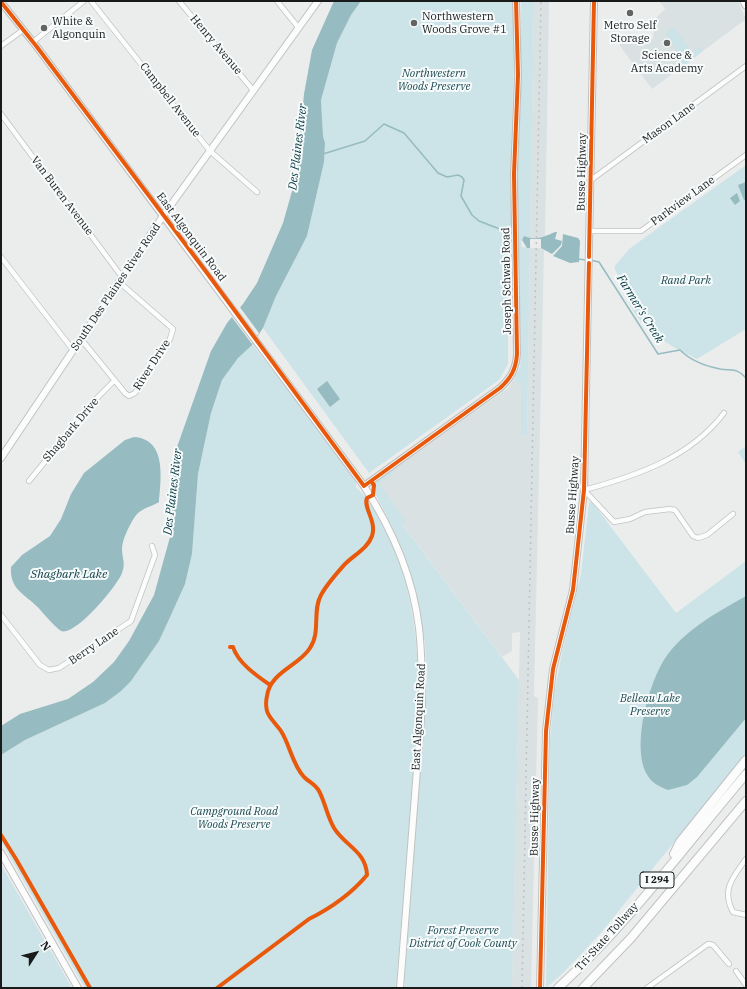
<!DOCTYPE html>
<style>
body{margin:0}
#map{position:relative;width:747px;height:989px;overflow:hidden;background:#ebeded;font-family:"IBM Plex Serif",serif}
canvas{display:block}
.frame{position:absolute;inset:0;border:2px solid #191b1b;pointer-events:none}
.north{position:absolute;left:16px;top:933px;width:40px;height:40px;-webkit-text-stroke:3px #f7fbfc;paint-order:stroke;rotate:54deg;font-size:11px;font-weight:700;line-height:16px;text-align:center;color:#191b1b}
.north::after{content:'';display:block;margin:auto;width:14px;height:18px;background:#191b1b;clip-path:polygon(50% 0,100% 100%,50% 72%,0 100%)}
</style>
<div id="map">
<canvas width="747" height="989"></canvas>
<div class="frame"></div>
<div class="north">N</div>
</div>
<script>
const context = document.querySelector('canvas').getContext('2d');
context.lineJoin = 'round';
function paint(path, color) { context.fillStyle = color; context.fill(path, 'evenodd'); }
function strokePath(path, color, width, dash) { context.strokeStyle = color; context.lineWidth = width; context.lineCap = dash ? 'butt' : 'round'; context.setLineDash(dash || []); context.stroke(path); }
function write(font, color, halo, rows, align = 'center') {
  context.font = font + ' "IBM Plex Serif",serif'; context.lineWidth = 4; context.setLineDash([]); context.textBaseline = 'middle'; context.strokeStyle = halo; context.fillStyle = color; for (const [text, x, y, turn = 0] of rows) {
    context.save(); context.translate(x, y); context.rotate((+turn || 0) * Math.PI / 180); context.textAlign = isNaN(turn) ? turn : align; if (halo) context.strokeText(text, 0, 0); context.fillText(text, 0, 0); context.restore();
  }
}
paint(new Path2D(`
 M534,1H549L545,237L541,239H530Z
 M659,1H738L746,19L652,89L620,46V39H653L655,19L665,9Z
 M530,248H541L544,250L534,696L538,698L531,988H512L520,632L512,633V651L502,657L388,505L376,482L508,388L514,379L521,385V436L527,435Z`), '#d9e1e2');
paint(new Path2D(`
 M361,1H513L514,53L510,177L513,253L508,252V364L499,380L369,473L263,328L276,296L307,236L324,162L325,143L323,136L321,100L337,43L351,15Z
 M521,1H534L530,239L524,236L521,241L522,247L530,248L527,435L521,436V386L514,379L520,367L521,357L517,183L521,94Z
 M674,27L692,52L700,47L703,51L684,66L674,52L677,50L665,33Z
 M746,165V329L697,359C674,348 651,336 636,315C628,302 621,282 614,267L629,249Z
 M252,344L335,450L356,481V487C360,492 364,494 368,500C431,597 420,695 411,804C406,865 401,927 396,988H85L1,841V755L25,740L105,703L131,681L159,641L185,584L192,554L198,474L211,413L222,380L238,358Z
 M746,446V464L738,452Z
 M392,470L395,472L379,484L406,521L402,524L519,680L512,988H404L427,676L425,642L414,587L392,527L373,489L376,482Z
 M592,502L676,613L746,561V753L600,934L564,972L546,988L550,741L554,695L562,653L581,574L589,503Z
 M1,864L3,868L72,988H1Z`), '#cce3e7');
paint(new Path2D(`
 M334,1H361L351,15L337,43L321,100L323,136L325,143L324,162L307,236L276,296L263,328L252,345L238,358L222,380L211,413L198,474L192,554L185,584L171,615L159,641L131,681L121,691L105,703L25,740L1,755V726L20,714L68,699L93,682L114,662L129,641L154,595L170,537L172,481L177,447L211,351L227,323L243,304L257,283L283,223L296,177L304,94L312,50Z
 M746,182V199L744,200L738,185Z
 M737,193L740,201L735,205L730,198Z
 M555,232H557L555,239L562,241L561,245L552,254L541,248H527L522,240L524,236C536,241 543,237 555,232Z
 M563,234L578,238L580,241L579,262L570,263L553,256L562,246Z
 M327,381L340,399L330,407L317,389Z
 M134,437C167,439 161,479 159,502C149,508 140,508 134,518C129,526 122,540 122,549C122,558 126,563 122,573C118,585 75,637 61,631C53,626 41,609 31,601C18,591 10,584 11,567L22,555L50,536L61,519L71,494L84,473L125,440Z
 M746,596V718L697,777L687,785L668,790C660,787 652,783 648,776C630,749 649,679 668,654C688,628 718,612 746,596Z`), '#96bbc0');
paint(new Path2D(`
 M530,239H541V248H530Z
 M239,306L259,333L252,344L231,316Z`), '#ebeded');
strokePath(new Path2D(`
 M323,154L365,141L384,124L404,133L438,173L447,177L458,175L462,177L464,180L461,196L472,215L479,221L510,233
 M578,259L586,260
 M590,260L599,262L658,354L680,350C691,361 705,366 720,369C732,371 738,368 746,378`), '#96bbc0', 1.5);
const minor = new Path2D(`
 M91,1L210,151L257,192
 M179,1L253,90
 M277,1L298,27
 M33,42L84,1
 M1,46L23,30
 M1,114L122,277
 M591,180L746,66
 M590,231H641L746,155
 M1,257L73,350
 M81,339L125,393L129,396L135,393L170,339L173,329L119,282
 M29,481L98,397L115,380
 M584,490L614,522L630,519L645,512L670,509L675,510L693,536L698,538L707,535L733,514
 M584,490C636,476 690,458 724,413
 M1,615L40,665L49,670L59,668L131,621L155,555L152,546
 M746,859C733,877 721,890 733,912L746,915
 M736,971L746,985
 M647,988L708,944L713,945L729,964`);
const tertiary = new Path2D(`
 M1,2L37,47L163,216
 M364,486L500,388C511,378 516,369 517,354L514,174L518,75L516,1`);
const secondary = new Path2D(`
 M163,216L364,486C392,529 413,577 419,628C422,654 422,679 422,705L400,988
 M1,458L163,216L318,1
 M1,853L78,988
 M540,988L546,731L553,669L573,590L584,490L594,1`);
const primary = new Path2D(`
 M744,1L746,5`);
const motorway = new Path2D(`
 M674,854L680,842L746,760
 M558,988C628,924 685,846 746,774
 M583,988L631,938L746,801`);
strokePath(minor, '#c0c2c2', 6);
strokePath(tertiary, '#c0c2c2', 8);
strokePath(secondary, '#c0c2c2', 8);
strokePath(primary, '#c0c2c2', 9);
strokePath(motorway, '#c0c2c2', 10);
strokePath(minor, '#fcfcfc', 4.5);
strokePath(tertiary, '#fcfcfc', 5.5);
strokePath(secondary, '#fcfcfc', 6);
strokePath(primary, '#fcfcfc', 7);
strokePath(motorway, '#fcfcfc', 8);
strokePath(new Path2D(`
 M522,988L541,1`), '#c0c2c2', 1.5, [2, 4]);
strokePath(new Path2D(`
 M1,2L37,47L207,273L364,486L500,388C511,378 516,369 517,354L514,174L518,75L516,1
 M589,257L594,1
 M230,647H233C238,663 257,676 270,685
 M1,835L16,859L90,988
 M217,988L309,919C329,909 352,893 367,875C366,851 345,846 334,828C327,816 325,802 319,791C315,784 309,782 304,777C292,764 290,745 281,731C277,725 269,718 267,711C266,707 266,700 267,696C270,672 299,666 310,648C321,632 312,611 321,595C327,584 337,573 345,564C354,555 368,548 372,536C377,521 363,508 367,498L373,495L374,485L371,481
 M540,988L546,731L553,669L573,590L584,490L589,263`), '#e8590c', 4);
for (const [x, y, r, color] of [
 [630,13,4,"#626464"],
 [414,23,4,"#626464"],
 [44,28,4,"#626464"],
 [667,43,4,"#626464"]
]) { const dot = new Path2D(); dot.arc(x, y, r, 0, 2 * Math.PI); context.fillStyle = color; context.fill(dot); strokePath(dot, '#f7fbfc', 1.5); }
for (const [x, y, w] of [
 [657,880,34]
]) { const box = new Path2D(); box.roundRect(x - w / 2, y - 8, w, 16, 3); context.fillStyle = '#f7fbfc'; context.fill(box); strokePath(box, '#191b1b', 1); }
write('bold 10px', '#191b1b', null, [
 ["I 294",657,880]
]);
write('11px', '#191b1b', '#f7fbfc', [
 ["Northwestern",422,17],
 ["Woods Grove #1",422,30],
 ["White &",52,22],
 ["Algonquin",52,35],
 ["Metro Self",630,26,"center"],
 ["Storage",630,39,"center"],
 ["Science &",667,56,"center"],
 ["Arts Academy",667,69,"center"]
], 'left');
write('11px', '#191b1b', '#f7fbfc', [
 ["Henry Avenue",216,45,50],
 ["Campbell Avenue",170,100,52],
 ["Mason Lane",669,123,-36],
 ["Busse Highway",582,172,-89],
 ["Van Buren Avenue",62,196,53],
 ["Parkview Lane",683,201,-36],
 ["East Algonquin Road",191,237,53],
 ["Joseph Schwab Road",507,281,-91],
 ["South Des Plaines River Road",116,287,-56],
 ["River Drive",152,365,-57],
 ["Shagbark Drive",71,430,-50],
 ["Busse Highway",573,495,-86],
 ["Berry Lane",94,646,-34],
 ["East Algonquin Road",419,717,-87],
 ["Busse Highway",535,817,-89],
 ["Tri-State Tollway",607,937,-48]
]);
write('italic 11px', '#19484e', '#f7fbfc', [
 ["Northwestern",434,74],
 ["Woods Preserve",434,87],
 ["Rand Park",686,281],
 ["Belleau Lake",650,699],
 ["Preserve",650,712],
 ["Campground Road",234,812],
 ["Woods Preserve",234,825],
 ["Forest Preserve",463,931],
 ["District of Cook County",463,944]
]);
write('italic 12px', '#06393f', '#f7fbfc', [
 ["Des Plaines River",298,147,-83],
 ["Farmer's Creek",640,309,58],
 ["Des Plaines River",173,492,-83],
 ["Shagbark Lake",69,575]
]);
</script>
